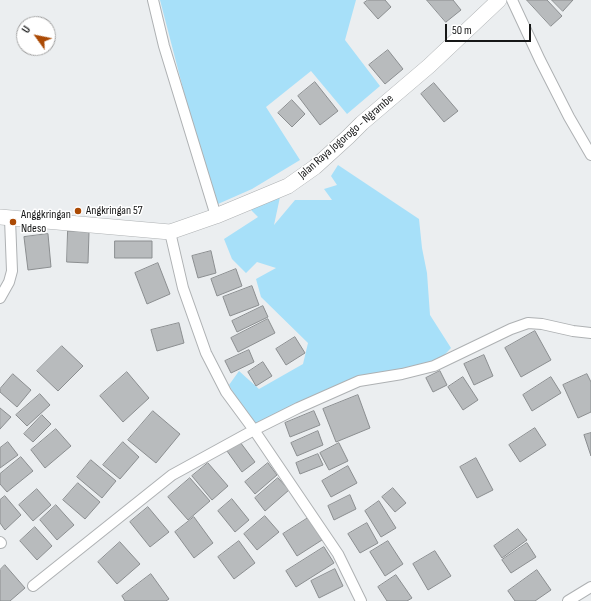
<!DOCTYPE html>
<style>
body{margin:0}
#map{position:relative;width:591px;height:601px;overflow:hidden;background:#ebeef0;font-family:"Sofia Sans Condensed",sans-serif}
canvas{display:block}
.north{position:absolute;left:16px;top:16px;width:40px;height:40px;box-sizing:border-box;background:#fff;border:1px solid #a2a2a2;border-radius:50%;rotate:303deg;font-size:11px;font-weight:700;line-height:16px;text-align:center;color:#161717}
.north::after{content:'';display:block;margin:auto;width:14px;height:18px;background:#ab4a04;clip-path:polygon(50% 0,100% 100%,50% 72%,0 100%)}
.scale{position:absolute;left:445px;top:24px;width:86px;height:18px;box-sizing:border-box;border:2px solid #161717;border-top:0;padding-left:5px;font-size:12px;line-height:14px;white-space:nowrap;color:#161717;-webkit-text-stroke:3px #fff;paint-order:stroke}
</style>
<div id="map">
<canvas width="591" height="601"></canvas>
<div class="north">U</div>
<div class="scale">50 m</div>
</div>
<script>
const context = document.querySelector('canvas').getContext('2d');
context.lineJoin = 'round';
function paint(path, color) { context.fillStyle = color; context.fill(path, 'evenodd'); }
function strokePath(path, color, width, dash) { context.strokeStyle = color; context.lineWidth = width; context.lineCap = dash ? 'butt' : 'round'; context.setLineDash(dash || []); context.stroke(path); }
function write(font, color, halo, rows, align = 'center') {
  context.font = font + ' "Sofia Sans Condensed",sans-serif'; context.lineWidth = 3; context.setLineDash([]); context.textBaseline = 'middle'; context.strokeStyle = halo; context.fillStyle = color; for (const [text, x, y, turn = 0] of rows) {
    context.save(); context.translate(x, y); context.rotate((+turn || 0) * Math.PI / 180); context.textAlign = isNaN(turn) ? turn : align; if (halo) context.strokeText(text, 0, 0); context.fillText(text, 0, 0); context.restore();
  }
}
paint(new Path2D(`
 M160,0H356L345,40L380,86L347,114L311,71L266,107L300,160L252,189L218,204L201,158Z
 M338,165L419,219L422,248L427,273L430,315L451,348L434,366L359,381L254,430L229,385L239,371L259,389L303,364L308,343L261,297L256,279L276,268L257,262L246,273L232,259L224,239L258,217L250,209L280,197L274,225L295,200H332L324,189L337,185L331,176Z`), '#a7e0f9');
const building = new Path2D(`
 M368,0H385L391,7L378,19L364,3Z
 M427,0H453L461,10L446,22Z
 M527,0H547L562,16L551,26Z
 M552,0H573L563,11Z
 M388,50L403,69L385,84L369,65Z
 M315,82L338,111L320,125L298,96Z
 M434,83L458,111L444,122L421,94Z
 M292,100L305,114L292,127L278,113Z
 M68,231L89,232L88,263L67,262Z
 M48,234L51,267L28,270L24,237Z
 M115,241H152V258H115Z
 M211,251L216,273L198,278L192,256Z
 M158,263L170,294L147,304L135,273Z
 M236,269L242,286L217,296L211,279Z
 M252,286L259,305L230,316L223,297Z
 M263,306L268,317L237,332L232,321Z
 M268,319L275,333L238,352L231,338Z
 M179,323L184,343L157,351L151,330Z
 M535,331L551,360L521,377L505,348Z
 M295,337L305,353L286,365L276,349Z
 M62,346L83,366L58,391L37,371Z
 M249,350L254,362L231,373L225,361Z
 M484,355L493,376L474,385L464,364Z
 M263,362L272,376L256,386L248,372Z
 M440,371L447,385L433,392L426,378Z
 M127,372L149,398L123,422L100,396Z
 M13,374L31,390L17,407L0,392V389Z
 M587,374L591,382V412L578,418L563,385Z
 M463,377L478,400L463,410L448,387Z
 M551,377L561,393L532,411L523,395Z
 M40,394L50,405L27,426L16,415Z
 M358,395L370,428L336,442L323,409Z
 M0,408L11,417L0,429Z
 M153,411L180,434L156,463L128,440Z
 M314,411L320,425L290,437L285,423Z
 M42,415L51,424L33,442L24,434Z
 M535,428L546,445L520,462L509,445Z
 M56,429L71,446L45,468L31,450Z
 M318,431L323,445L297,456L291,443Z
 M591,433V456L584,435Z
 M8,442L18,455L0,468V448Z
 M123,442L139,457L120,479L103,465Z
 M240,442L255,462L242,472L227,451Z
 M339,443L348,461L329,470L320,453Z
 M318,454L323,465L300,474L296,463Z
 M21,457L33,471L7,492L0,484V474Z
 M476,458L493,490L477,498L460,467Z
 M91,460L116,481L102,498L77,477Z
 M208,463L228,486L212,500L192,476Z
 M268,463L277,475L255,494L245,482Z
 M348,466L357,483L331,497L322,481Z
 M190,478L210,501L188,520L168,497Z
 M278,478L289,490L265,511L255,498Z
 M78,483L100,502L85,519L63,500Z
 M393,488L406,503L395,512L382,497Z
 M37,489L51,505L33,521L19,505Z
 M350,495L356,509L334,520L328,506Z
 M5,496L21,515L5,530L0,523V500Z
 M232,499L249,520L235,532L218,511Z
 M379,501L396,528L381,537L365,511Z
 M56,505L74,525L57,540L40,520Z
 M148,507L169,532L150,547L130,522Z
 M265,516L279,532L257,550L244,534Z
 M194,517L213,543L194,558L175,532Z
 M308,518L322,540L297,556L283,534Z
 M367,523L378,543L360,553L348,534Z
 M35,527L52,546L37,560L20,541Z
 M518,529L527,540L502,558L494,546Z
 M239,541L255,563L234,579L218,557Z
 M388,541L403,564L385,576L370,552Z
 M120,542L140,564L117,584L98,562Z
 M527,543L536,557L511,573L502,560Z
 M324,547L334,563L296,587L286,571Z
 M435,551L451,576L428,590L413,564Z
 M5,565L25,588L10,601H0V570Z
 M335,569L343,586L319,598L311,581Z
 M537,570L551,590L535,601H515L508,591Z
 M151,574L169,599L166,601H125L122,596Z
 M396,575L412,598L407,601H387L378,587Z`);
paint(building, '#b8bbbd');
strokePath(building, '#8b8e90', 1);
const street = new Path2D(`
 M153,0L164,46L216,216
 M512,0L540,60L569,117L591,155
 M170,232L183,288L206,353L226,392L254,430L338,554L361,601
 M0,298L9,282L12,271L10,219
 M0,542L1,543
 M33,586L172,475L254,430L298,408L359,381L402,374L434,366L511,329L528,323L542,324L573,331L591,333
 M568,601L591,587`);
const secondary = new Path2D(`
 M0,217L170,232L216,216L288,186L315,167L348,137L362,123L429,66L499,0`);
strokePath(street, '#aeb1b3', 12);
strokePath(secondary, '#aeb1b3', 16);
strokePath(street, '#fff', 10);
strokePath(secondary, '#fff', 15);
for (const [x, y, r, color] of [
 [78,211,4,"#ab4a04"],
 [13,222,4,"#ab4a04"]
]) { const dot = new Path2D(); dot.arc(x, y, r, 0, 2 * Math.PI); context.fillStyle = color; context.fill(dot); strokePath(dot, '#fff', 1.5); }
write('12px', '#161717', '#fff', [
 ["Jalan Raya Jogorogo - Ngrambe",346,137,-41]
]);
write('12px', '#161717', '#fff', [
 ["Angkringan 57",86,211],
 ["Anggkringan",21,215],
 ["Ndeso",21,229]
], 'left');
</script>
